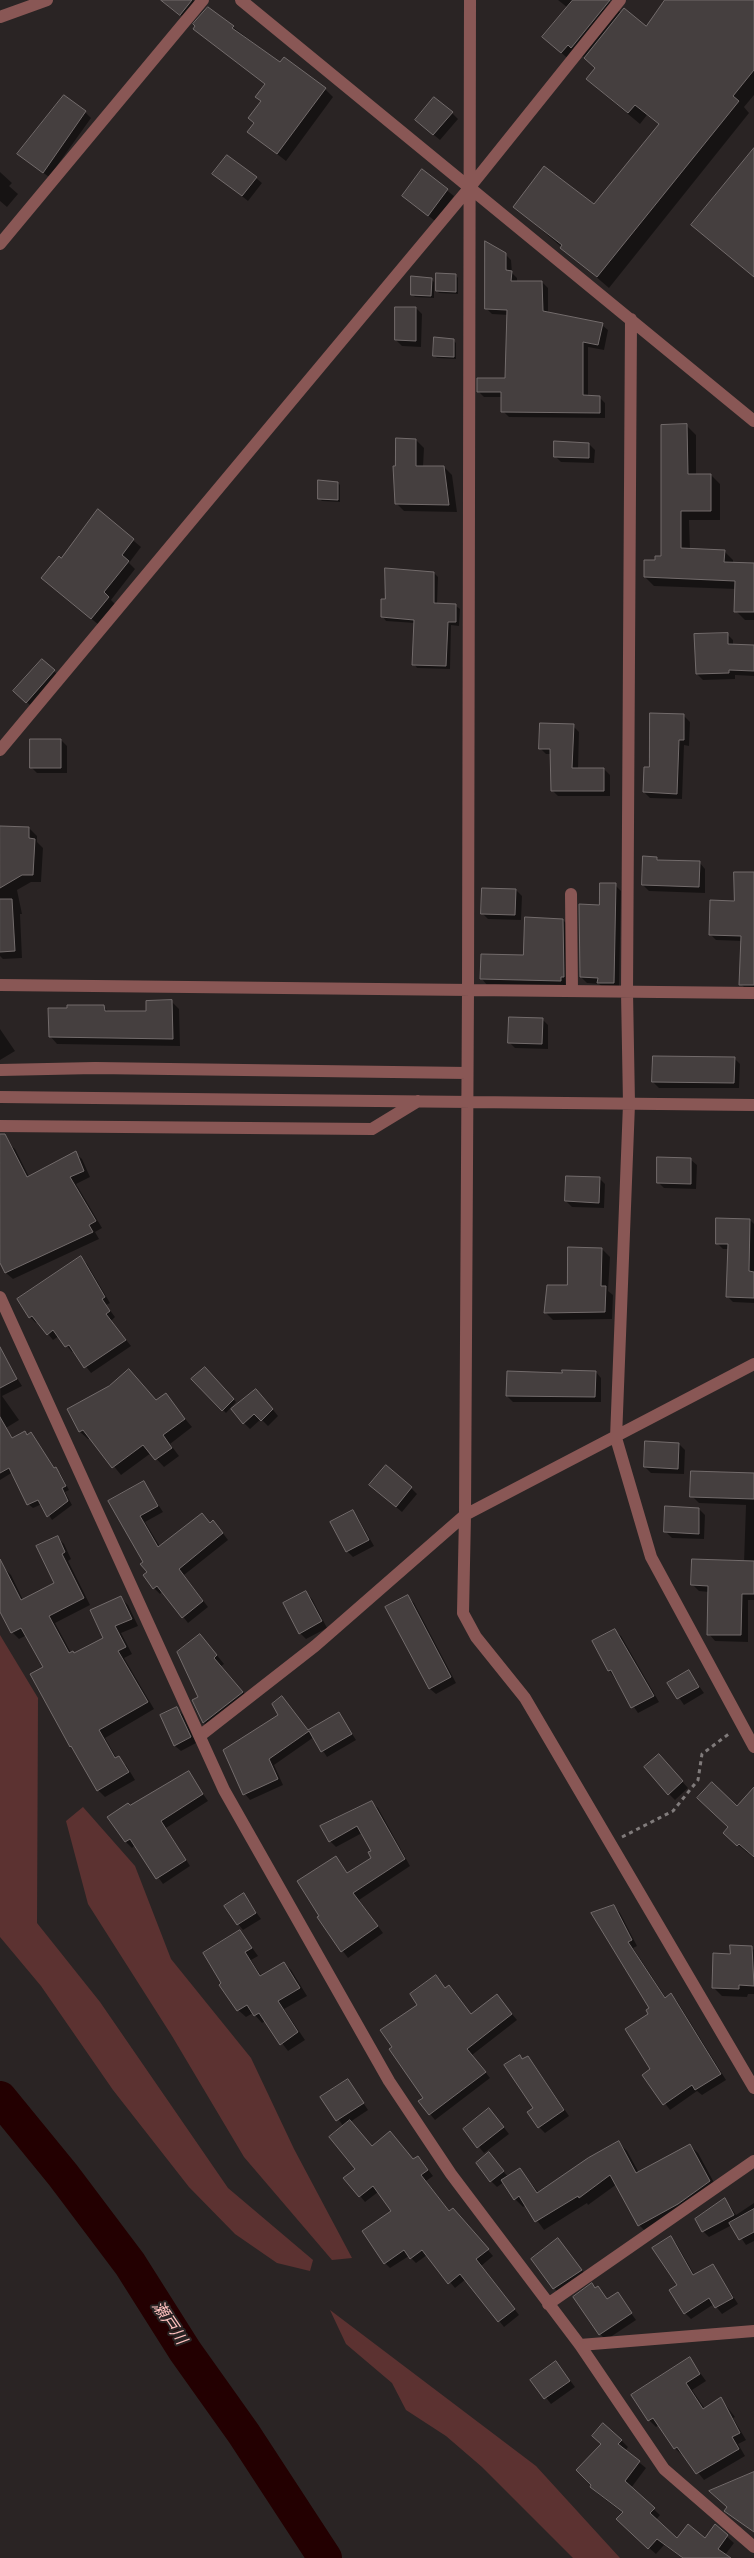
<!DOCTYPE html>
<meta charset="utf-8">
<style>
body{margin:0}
canvas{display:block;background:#2a2424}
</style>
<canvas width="754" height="2558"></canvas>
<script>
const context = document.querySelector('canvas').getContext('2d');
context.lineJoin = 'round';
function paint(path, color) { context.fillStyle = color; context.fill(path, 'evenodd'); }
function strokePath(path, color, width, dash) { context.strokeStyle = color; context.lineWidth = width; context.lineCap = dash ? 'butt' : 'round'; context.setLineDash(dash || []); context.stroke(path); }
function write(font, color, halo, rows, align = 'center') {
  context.font = font + ' "Fira Sans","Noto Sans JP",sans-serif'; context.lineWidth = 4; context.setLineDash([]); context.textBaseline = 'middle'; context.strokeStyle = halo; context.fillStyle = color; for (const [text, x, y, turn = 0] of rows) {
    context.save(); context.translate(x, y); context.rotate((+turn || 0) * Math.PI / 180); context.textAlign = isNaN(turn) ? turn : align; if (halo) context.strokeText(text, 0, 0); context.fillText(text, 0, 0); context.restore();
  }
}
paint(new Path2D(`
 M0,1635L38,1698L37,1923L100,2002L228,2188L313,2260L310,2271L277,2263L235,2234L189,2187L113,2090L41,1986L0,1937Z
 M83,1807L135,1866L171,1959L251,2058L294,2149L352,2258L332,2260L244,2157L172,2036L88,1904L66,1821Z
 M330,2310L536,2466L620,2558H573L482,2467L446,2436L406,2410L392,2383L346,2344Z`), '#5c3231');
paint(new Path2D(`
 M162,0H193L198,5L187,20Z
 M558,0H608L621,13L646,27L667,0H754V95L744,107L749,113L609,288L515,207L595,206L660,125L647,115L640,124L599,90L588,79L596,69L585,57L580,56L574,64L556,48L568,8Z
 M233,27L281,64L325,89L333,97L286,161L249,132L255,123L262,102L257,97L266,85L195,29Z
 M85,112L91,118L49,177L25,159Z
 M452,113L458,119L440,140L423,126Z
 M422,171L454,196L435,221L403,196Z
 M0,172L12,183L9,186L18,194L7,207L0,201Z
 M214,174L256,178L262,183L248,201Z
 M505,254L511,260L512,273L517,278V283L542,282L548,288V314L602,325L608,330L604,350L588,347V397H599L605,403V418L509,417L503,411L502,397H484L479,392L507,379L508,315L492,314L486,308Z
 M456,275L458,278V294L439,293L437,291Z
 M431,279L434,282V298L415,297L412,294Z
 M416,308L422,314L421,347L402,346L396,340Z
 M453,340L456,343V359L437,358L434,355Z
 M687,426L696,435V475H711L720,484V520H689L690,550L724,551L733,560V563L754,564V620H745L736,611V589L654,586L645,577L656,561L663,557Z
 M416,440L424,448L423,467H444L452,475L457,512L404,511L396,503Z
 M589,444L595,450L594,463L561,462L555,456Z
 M338,483L340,485V502L322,501L319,498Z
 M122,531L141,547L129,563L135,569L111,600L116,605L100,626L51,585L61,559Z
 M434,573L438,577L437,604L456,606L460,609L459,626L451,625L450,669L417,668L414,664L415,623L386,621L383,617Z
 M727,634L733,640V645L754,646V676L735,675V679L703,680L697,674Z
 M42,660L59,676L31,706L15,691Z
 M684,716L690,722L689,746L684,745L682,799L650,798L644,792Z
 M573,726L579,732L578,769H604L610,775V796H558L552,790V754H546L540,748Z
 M61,740L67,746V773H37L31,767Z
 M0,828H29L37,836V842L43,848L41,882H31L17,890L22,914H20L22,958L3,959L0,956Z
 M657,858L660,861L700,863L705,869V893L649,891L643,885Z
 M754,874V991L747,990L741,984L742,941L716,940L710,934Z
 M615,885L621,891L619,989H605L599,984L587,983L581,977L600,906Z
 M516,890L522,896L521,920L488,919L482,913Z
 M563,920L569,926L566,987L487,985L482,979L525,956Z
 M172,1002L179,1009L180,1046L57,1044L50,1036L104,1007L109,1012H147Z
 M542,1019L548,1025V1049L515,1048L509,1042Z
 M0,1029L15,1051L0,1060Z
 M734,1058L740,1064L739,1088H659L653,1082Z
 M8,1143L15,1149L29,1177L75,1153L82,1159L90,1177L76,1184L102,1228L95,1232L99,1239L13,1279L6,1273L0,1260V1147Z
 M691,1160L697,1165L696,1189L664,1188L658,1182Z
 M599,1178L605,1184L604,1208L572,1207L566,1201Z
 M750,1220L754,1224V1303L733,1302L727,1296L729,1249H723L717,1243Z
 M602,1249L610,1257L608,1291L613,1295L612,1319L553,1320L545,1312Z
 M81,1258L87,1264L110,1303L106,1305L115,1317L111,1321L131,1346L91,1373L74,1351L72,1352L59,1336L53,1340L38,1322L36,1323L30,1317L18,1299Z
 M7,1362L22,1386L2,1396L19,1420L1,1431L0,1366Z
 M205,1368L236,1402L226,1413L193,1379Z
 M596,1372L601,1378V1402H513L507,1396L563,1374Z
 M165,1395L192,1427L170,1444L179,1456L164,1467L151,1453L121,1475L91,1438L88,1439L80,1432L69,1409L157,1401Z
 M262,1396L278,1416L268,1426L261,1419L250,1429L244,1423Z
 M31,1433L55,1469L60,1473L69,1490L65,1492L72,1505L52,1520L42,1504L33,1508L28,1504L13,1472L0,1480V1454Z
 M679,1444L685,1450L684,1474L651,1473L645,1467Z
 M754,1475V1600H748V1642L715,1641L709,1634V1592L699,1591L692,1584L744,1562L746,1505L699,1503L692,1496Z
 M144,1483L163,1512L145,1522L160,1547L211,1524L219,1528L228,1540L184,1575L208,1607L188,1623L163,1591L160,1594L154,1588L144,1562L110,1502Z
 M411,1488L417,1494L402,1512L377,1491Z
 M699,1509L705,1515L704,1539L672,1538L666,1532Z
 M352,1512L358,1518L374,1546L353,1557L347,1551Z
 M57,1537L64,1544L71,1559L68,1561L90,1605L55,1623L71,1653L75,1654L105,1639L121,1598L128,1605L138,1626L121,1633L132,1654L124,1658L154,1709L105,1738L117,1759L126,1765L135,1780L105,1797L98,1790L71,1746L45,1667L27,1635L19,1639L12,1632L0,1609V1570L4,1568L11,1575L23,1600L56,1583Z
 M306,1593L312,1599L327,1628L306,1639L300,1633Z
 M408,1597L414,1603L456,1683L436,1694L430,1689Z
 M615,1631L621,1636L659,1702L638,1713L609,1670Z
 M207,1643L224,1664L221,1666L250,1700L211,1730L204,1723L194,1701L200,1698Z
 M689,1672L704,1693L684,1705L669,1683Z
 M282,1697L309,1731L339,1714L356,1740L327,1757L314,1737L274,1765L283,1785L250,1800L245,1794L280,1716Z
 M177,1709L183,1715L196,1743L181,1751L175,1746L162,1716Z
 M664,1761L688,1788L675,1800L669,1794Z
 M188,1773L208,1801L166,1828L190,1866L163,1884L135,1845L132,1848L126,1842L109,1817Z
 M754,1789V1858L733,1841L730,1827L738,1808Z
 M371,1802L378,1808L410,1866L359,1900L383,1933L348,1958L318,1918L321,1916L336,1857L348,1874L372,1858V1851L362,1833L336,1847L330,1841Z
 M244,1895L261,1919L243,1930L238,1924Z
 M614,1907L620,1913L637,1946L633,1948L666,1998L671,1995L677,2001L726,2080L702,2095L697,2091L670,2110L644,2075L652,2069L651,2008Z
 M240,1931L258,1956L251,1960L262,1977L284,1963L291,1970L307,1996L284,2009L305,2040L288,2051L265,2021L262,2023L253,2013L246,2017L238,2010Z
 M751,1948L754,1950V1994H748L747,1997L722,1996L713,1987L731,1955Z
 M435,1977L446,1989L449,1987L455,1992L471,2015L497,1996L517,2020L472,2055L490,2078L435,2120L420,2102L425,2098L419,2005Z
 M520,2057L523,2060L527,2057L533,2063L569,2116L545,2133L539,2127Z
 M348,2080L368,2110L350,2122L372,2147L423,2163L433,2176L426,2181L450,2212L458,2215L493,2256L481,2266L519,2315L504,2327L466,2279L455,2288L427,2255L416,2263L409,2256L390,2268L385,2263L393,2212L378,2192L365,2202L345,2178L357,2169L344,2127L322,2097Z
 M495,2116L509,2134L484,2153L464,2129Z
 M619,2143L627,2151L639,2173L689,2145L698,2153L718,2190L647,2233L639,2225L617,2184L588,2205L587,2203L544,2230L526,2205L523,2207L515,2199L504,2182L497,2187L491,2181L489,2154L508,2177L519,2169L539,2193Z
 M725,2199L736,2215L754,2203V2241L746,2245L732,2225L709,2237L703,2231Z
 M670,2237L676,2243L695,2276L713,2265L738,2304L722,2314L714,2304L691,2319L685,2313Z
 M564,2246L587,2277L560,2294L554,2288Z
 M598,2288L608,2300L617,2294L636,2320L606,2340L600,2334L596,2289Z
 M690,2359L706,2381L692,2390L705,2409L721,2399L735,2417L733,2418L746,2440L738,2444L745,2456L704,2480L683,2454L682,2455L675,2448L659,2425L656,2427L649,2420Z
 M556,2362L575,2387L551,2404L532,2380Z
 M621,2440L628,2447L625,2451L646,2468L631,2488L660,2515L656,2520L677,2540L705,2539L715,2526L734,2543L725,2555L728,2558H682L664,2545L656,2554L624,2526L623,2513L598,2494L577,2470Z`), '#0007');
strokePath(new Path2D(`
 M0,2098L63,2175L130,2264L185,2351L244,2434L325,2558`), '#230001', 34);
const building = new Path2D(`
 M161,0H192L180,15Z
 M573,0H610L571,48L568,45L561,53L542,37Z
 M665,0H754V70L733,96L739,101L597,277L560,248L562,245L513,207L544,166L594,204L659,124L635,105L628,113L586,79L595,68L584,58L624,8L646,26Z
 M208,7L234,26L232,28L280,62L284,57L326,88L277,154L247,132L254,123L248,118L261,101L255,97L265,84L193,29L195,26L193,24Z
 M64,95L86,111L43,173L17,154Z
 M434,97L453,112L433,135L415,120Z
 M754,148V277L691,225Z
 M227,155L257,177L242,196L212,174Z
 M422,169L448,189L428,216L402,196Z
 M485,241L506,253V270L512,271L511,281H542L543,311L603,323L598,345L583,342V395L600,396V413L501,412V392H477V378H505L507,310L485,309Z
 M436,273L456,274V292L436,291Z
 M411,276L432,278L431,296L411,295Z
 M395,307H416V341L395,340Z
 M434,337L454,339V357L433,356Z
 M687,424L688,474H711V511H681V548L725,550L724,562L754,563V612H734L735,581L644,577V560H655V556H661V425Z
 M396,438L416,439V466H444L449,505L395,504L393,466H395Z
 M554,441L589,443V458L554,457Z
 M318,480L338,482V500L318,499Z
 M98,509L134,539L122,555L129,561L104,592L109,597L91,619L41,578L59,556L61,558Z
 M385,568L434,572V603L456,604V622H448L446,666L412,665L414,620L381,617V599H385Z
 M728,633V644L754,645V671L729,670V673L696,674L694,634Z
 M42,659L55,670L26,703L13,691Z
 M650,713L684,714V740H679L677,794L643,792L644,767H649Z
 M540,723L574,724L572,768H604V791H551L550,749H539Z
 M30,739H61V768H30Z
 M0,826L29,827V838L35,839L33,875H22L0,888Z
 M643,856L657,857V860L700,861L699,887L642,885Z
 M734,872H754V985H739L741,936L709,935L710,900L734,901Z
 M600,883H616L614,983H597L598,978L580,977L579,904L599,905Z
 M482,888L516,889L515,915L481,914Z
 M0,899H12L15,951L0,952Z
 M525,917L563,919L564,977H561V981L480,979L481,954L523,955Z
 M172,1000L173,1039L49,1037L48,1008H67V1005H104L105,1011H146V1001Z
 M509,1017L543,1018L542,1044L508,1043Z
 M653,1056L735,1057L734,1083L652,1082Z
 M0,1134H5L27,1177L76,1151L84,1171L70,1177L96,1221L89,1225L93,1232L5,1273L0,1263Z
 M657,1157L691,1158V1184L657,1183Z
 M566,1176L600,1177L599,1203L565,1201Z
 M716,1218L750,1219L749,1271L754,1272V1298L726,1297L728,1244H716Z
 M568,1247L602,1248L601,1286H606L605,1312L544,1313L547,1285H567Z
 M81,1256L105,1297L102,1299L110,1311L106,1314L126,1340L84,1368L69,1345L65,1347L53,1330L47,1335L32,1316L29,1318L17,1299Z
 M0,1347L17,1379L0,1388Z
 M205,1367L234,1399L222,1411L191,1379Z
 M129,1369L156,1400L166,1393L185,1419L163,1435L172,1448L155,1460L143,1445L112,1468L83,1430L79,1432L67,1409L109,1386Z
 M562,1370L596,1371L595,1397L506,1396L507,1371L562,1373Z
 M256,1389L273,1409L261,1421L254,1414L243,1424L231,1409Z
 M0,1417L12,1438L25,1431L27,1435L31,1432L54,1468L56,1467L66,1486L62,1488L68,1501L47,1517L38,1500L27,1505L9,1468L0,1473Z
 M645,1441L679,1443L678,1469L644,1467Z
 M386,1465L412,1487L396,1507L369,1485Z
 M691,1471L754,1473V1499L690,1497Z
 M144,1481L158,1506L140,1516L158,1547L202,1513L210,1523L213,1520L223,1533L179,1569L203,1601L182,1618L157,1586L153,1589L143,1575L147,1572L140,1564L143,1562L108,1501Z
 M665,1506L699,1508V1534L664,1532Z
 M353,1510L369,1540L346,1552L330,1522Z
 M58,1536L65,1552L62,1554L84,1598L49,1616L69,1653L73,1651L74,1653L103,1638L90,1610L121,1596L132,1619L115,1626L126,1647L118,1651L148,1702L99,1730L115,1758L119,1756L129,1772L97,1791L71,1746L70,1747L30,1674L43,1667L21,1628L11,1633L0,1612V1559L21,1600L54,1583L36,1546Z
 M692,1559L754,1561V1594H742L741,1635H707L708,1586L691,1585Z
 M306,1591L322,1621L299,1634L283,1603Z
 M408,1595L451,1677L429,1689L385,1607Z
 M615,1629L654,1696L631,1708L611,1670L608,1671L592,1641Z
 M200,1634L217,1655L214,1658L243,1692L203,1723L192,1700L198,1697L177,1652Z
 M689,1670L699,1687L677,1699L667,1683Z
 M282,1696L308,1730L339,1712L352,1734L321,1752L309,1731L269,1759L278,1779L243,1795L223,1750L278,1715L272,1704Z
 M177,1707L191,1737L174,1746L160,1715Z
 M659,1754L683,1781L668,1795L644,1767Z
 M189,1771L203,1794L161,1821L186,1860L156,1879L130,1839L125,1842L107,1817L128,1803L130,1805Z
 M712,1782L737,1806L754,1787V1857L739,1844L737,1846L723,1833L728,1827L697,1798Z
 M372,1801L405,1859L353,1893L378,1926L341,1952L317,1917L319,1916L297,1881L336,1856L347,1873L371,1858L368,1852L371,1851L357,1826L329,1842L320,1826Z
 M244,1893L256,1913L237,1925L224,1906Z
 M614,1905L632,1940L628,1942L665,1998L671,1993L721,2074L695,2090L692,2085L663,2105L642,2075L650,2069L625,2029L648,2014L646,2010L649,2008L591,1913Z
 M240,1930L252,1948L245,1952L260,1976L284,1962L300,1988L278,2001L298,2032L280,2045L259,2013L254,2016L247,2005L237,2011L219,1985L221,1983L203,1953Z
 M730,1945L752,1946L754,1986L739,1985V1989L712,1988L713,1953L730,1954Z
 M436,1975L445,1988L449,1985L471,2014L497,1994L512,2014L467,2049L486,2072L429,2115L418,2101L423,2098L389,2049L392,2047L380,2030L417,2005L410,1994Z
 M520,2055L522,2059L528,2056L564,2110L538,2128L527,2112L533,2108L504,2065Z
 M348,2079L364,2103L336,2121L320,2097Z
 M489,2108L504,2127L477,2148L463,2129Z
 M350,2120L372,2146L390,2131L413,2159L418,2156L428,2170L421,2175L449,2211L453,2208L489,2249L476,2259L515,2309L498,2322L460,2274L448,2284L422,2250L410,2259L404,2250L384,2264L362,2231L391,2211L373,2186L359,2197L343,2178L355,2169L329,2137Z
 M619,2141L636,2173L690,2144L710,2181L678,2204L638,2226L610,2175L579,2198L578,2196L535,2222L519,2196L514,2200L501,2180L520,2168L537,2193L588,2158Z
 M489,2152L504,2171L490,2182L476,2163Z
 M725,2198L734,2215L702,2232L695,2219Z
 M754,2209V2232L739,2240L729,2223Z
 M671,2236L693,2275L713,2264L733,2298L715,2308L709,2298L684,2314L669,2290L677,2285L652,2248Z
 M558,2238L582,2270L553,2289L531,2259Z
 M592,2283L595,2288L598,2286L607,2299L618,2292L632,2313L599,2335L573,2297Z
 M690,2357L700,2374L686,2383L703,2409L721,2397L740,2433L732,2437L739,2449L696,2474L677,2447L674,2449L653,2418L648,2421L631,2395Z
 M556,2361L570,2381L544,2399L530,2380Z
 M603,2423L622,2440L618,2444L640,2461L625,2481L655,2508L650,2513L677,2538L688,2524L705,2538L715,2524L728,2535L718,2549L731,2558H683L657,2539L648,2549L616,2519L623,2512L590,2487L591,2485L576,2470L601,2444L592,2436Z
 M754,2472V2532L724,2511L727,2507L709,2491Z`);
paint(building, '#453f3f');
strokePath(building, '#726b6b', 1);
strokePath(new Path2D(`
 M622,1837L673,1811L698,1780L702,1754L730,1733`), '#807b7b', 3, [4, 4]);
strokePath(new Path2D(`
 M241,0L754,421
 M470,0L468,990L465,1515L463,1613L476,1637L525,1698L754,2088
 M0,17L47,0
 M0,244L203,0
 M631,319L627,992L629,1104L616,1438L651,1557L754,1747
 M0,750L470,187L620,0
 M571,894L572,991
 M0,985L754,993
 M0,1070L95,1068L467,1073
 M0,1097L754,1105
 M0,1126L372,1129L418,1101
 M0,1297L224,1790L389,2081L451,2174L580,2345L664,2469L754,2547
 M201,1735L315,1646L465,1515L754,1364
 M548,2304L754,2161
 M580,2345L754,2331`), '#895755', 12);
write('italic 16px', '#fec0be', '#2a2424', [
 ["瀬戸川",169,2323,56]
]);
</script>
